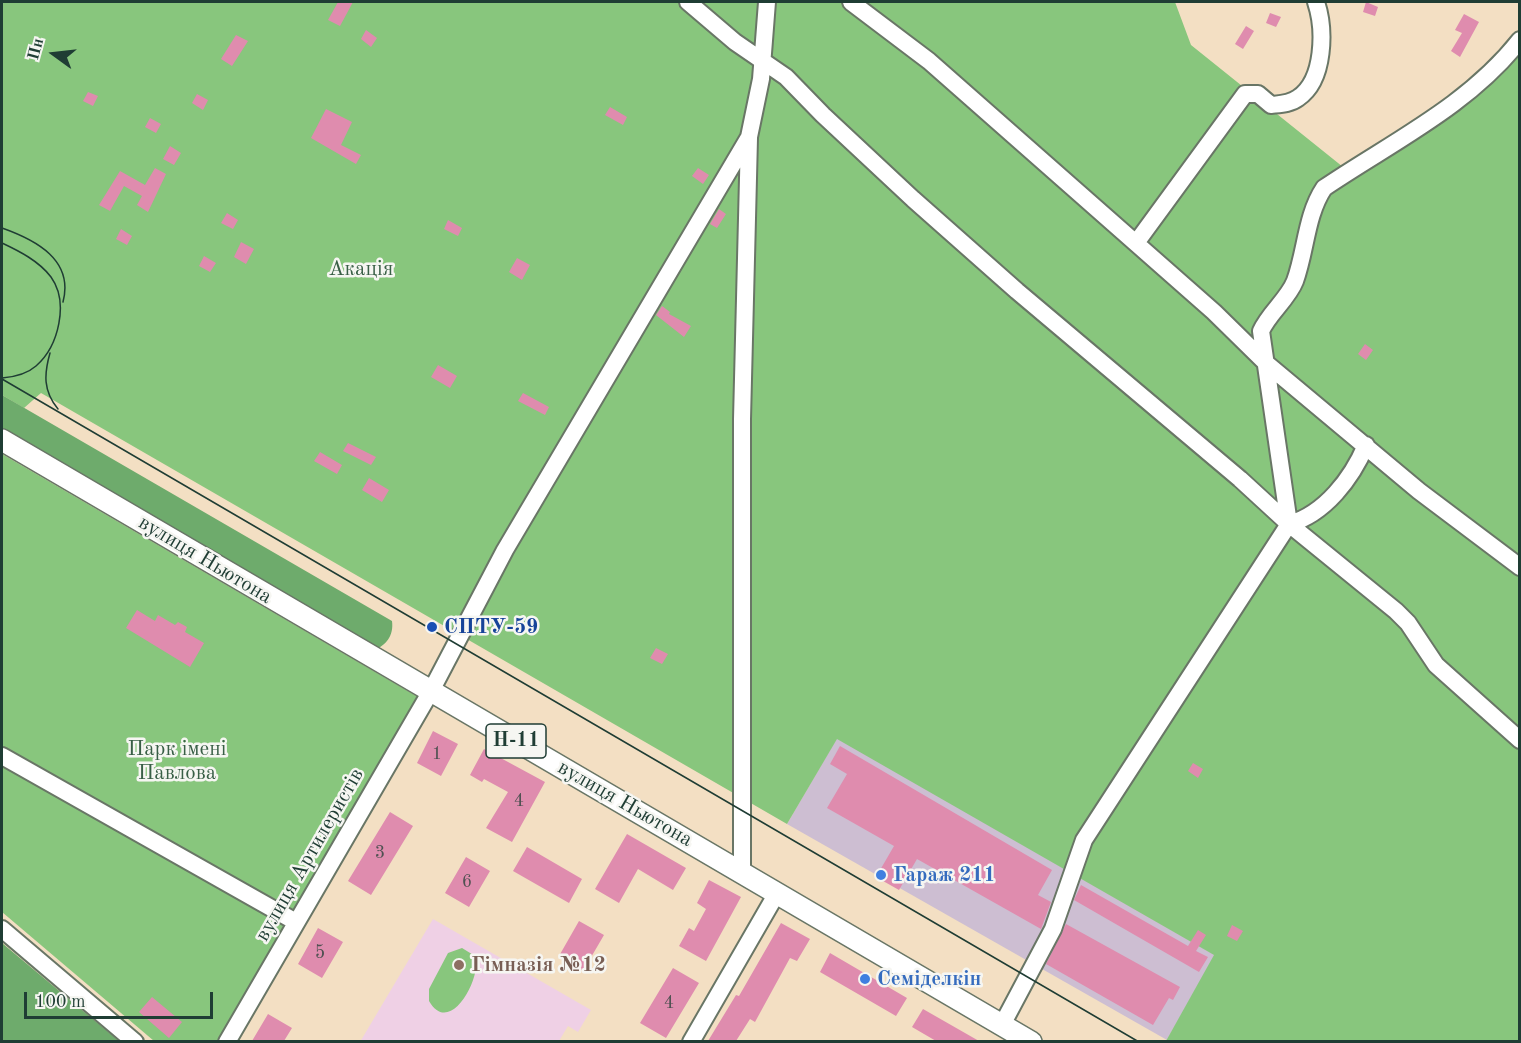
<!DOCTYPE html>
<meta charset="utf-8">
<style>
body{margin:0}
#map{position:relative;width:1521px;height:1043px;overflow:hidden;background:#f3dfc3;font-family:"Old Standard TT",serif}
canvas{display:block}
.frame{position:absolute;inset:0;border:3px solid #1f3d34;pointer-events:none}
.north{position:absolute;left:24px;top:24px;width:60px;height:60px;-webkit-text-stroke:4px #f6f6f2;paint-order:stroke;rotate:285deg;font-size:16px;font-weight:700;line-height:24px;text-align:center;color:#1f3d34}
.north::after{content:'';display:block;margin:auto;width:21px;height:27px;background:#1f3d34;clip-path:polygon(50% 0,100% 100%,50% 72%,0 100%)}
.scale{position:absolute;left:24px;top:992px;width:189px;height:27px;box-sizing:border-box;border:3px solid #1f3d34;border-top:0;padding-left:8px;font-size:18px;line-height:21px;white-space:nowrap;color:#1f3d34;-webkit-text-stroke:4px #f6f6f2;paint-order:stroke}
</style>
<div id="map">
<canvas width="1521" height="1043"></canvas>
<div class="frame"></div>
<div class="north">Пн</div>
<div class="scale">100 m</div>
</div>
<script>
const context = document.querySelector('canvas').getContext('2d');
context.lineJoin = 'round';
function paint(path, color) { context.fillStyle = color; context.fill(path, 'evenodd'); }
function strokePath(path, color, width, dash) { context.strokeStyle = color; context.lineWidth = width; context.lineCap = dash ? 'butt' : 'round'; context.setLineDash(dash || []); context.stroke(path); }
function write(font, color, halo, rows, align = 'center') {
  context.font = font + ' "Old Standard TT",serif'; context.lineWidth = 5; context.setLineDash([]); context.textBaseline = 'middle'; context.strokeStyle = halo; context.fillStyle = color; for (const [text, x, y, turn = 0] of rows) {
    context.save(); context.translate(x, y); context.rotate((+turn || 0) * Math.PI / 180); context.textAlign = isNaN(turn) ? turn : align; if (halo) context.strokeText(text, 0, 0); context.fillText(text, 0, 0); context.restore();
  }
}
paint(new Path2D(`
 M433,919L591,1010L578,1032L568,1026L559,1041L360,1042Z`), '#efd0e5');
paint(new Path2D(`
 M837,738L1215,955L1167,1040L787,824Z`), '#cdbed2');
paint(new Path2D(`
 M2,2H1175L1191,45L1348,171L1422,128L1519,40V1041H1166L1214,955L837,739L787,824L41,393L24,408L2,395Z
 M2,454L418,697L219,1041H154L2,912Z
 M462,948L475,956C483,976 450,1038 429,1001V989L448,953Z`), '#88c67d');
paint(new Path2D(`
 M2,395L392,621C394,636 386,646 372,651L2,430Z
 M2,943L119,1041H2Z`), '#6eab6c');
paint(new Path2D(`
 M338,2H353L340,26L328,20Z
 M1366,2L1378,7L1375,16L1363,12Z
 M1270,13L1281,17L1276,27L1266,23Z
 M1464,14L1479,22L1460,57L1451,51L1462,33L1455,30Z
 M1246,26L1254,31L1243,49L1235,44Z
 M366,30L377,38L371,47L361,39Z
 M236,35L248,41L232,66L221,59Z
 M88,92L98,96L93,106L83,101Z
 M197,94L208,100L203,110L192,103Z
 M610,107L627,117L623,125L605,115Z
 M326,109L352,122L341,145L361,155L356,164L311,138Z
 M150,118L161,124L156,133L145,127Z
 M170,146L181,153L174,165L163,159Z
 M155,168L166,174L148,212L137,205L142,196L124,186L110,211L99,205L120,171L145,185Z
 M698,168L709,175L703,184L692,176Z
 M719,209L726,214L717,228L710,224Z
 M227,213L238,220L233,229L221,223Z
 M448,220L462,228L458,236L444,229Z
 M121,229L132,236L127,245L116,239Z
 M241,242L254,249L246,264L234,257Z
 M204,256L216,263L210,272L199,266Z
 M517,258L530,265L522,280L509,272Z
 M662,306L670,312L669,314L691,326L684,337L656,315Z
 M1365,344L1373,350L1366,360L1358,354Z
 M438,365L457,376L450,388L431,377Z
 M523,393L549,407L545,415L518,401Z
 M348,443L376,457L371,465L343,451Z
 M320,452L342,465L337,474L314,461Z
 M369,478L389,490L382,502L362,490Z
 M137,610L155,621L158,615L175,625L178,622L187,627L185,632L204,643L190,667L126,628Z
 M656,648L668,654L662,664L650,658Z
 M433,731L458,744L441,776L417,763Z
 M840,746L1052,870L1038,895L1051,902L1041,929L917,859L899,890L876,877L894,846L827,808L847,774L830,764Z
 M484,749L545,782L512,842L486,828L508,792L484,779L482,782L470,775Z
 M1193,763L1203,769L1198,778L1188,771Z
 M390,812L413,826L371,895L348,881Z
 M627,834L686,868L673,890L638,869L619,903L595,889Z
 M527,847L582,879L569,903L513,871Z
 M466,857L490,871L469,907L445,893Z
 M709,880L741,897L706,961L679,946L689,928L694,931L706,909L697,903Z
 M1081,885L1188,946L1198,930L1206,935L1196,951L1208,957L1199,972L1074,900Z
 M579,921L604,935L583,971L559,956Z
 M781,923L810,939L797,961L790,958L755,1022L750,1019L736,1041H708L736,995L739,996Z
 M1066,924L1180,987L1173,1000L1169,998L1153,1025L1046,964Z
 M1232,925L1243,931L1237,941L1227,936Z
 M318,928L343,942L322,978L298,964Z
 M830,953L907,998L896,1016L820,972Z
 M673,968L699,983L666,1038L640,1023Z
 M152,997L182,1022L169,1038L139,1012Z
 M923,1009L979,1041H936L912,1027Z
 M268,1014L292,1028L284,1041H252Z`), '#df8cae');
const minor = new Path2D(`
 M688,2L735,42L786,77L823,115L913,199L1017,291L1240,479L1289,524L1396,611L1408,623L1436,665L1520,740
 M851,2L929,61L1214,312L1267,364L1419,491L1520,567
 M1136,243L1245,94H1258L1271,105C1281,104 1290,104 1298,98C1325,80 1325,29 1316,2
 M1289,524C1325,514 1352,478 1366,445
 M2,756L296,922
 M742,873V419L749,138
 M2,929L135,1042
 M1002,1025L1053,929L1084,840L1289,524L1261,331C1269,313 1288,299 1295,281C1306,251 1306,215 1324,188C1392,142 1468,106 1520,40
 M227,1042L431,691L505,550L749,137L761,79L767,2
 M691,1042L777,893`);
const major = new Path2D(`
 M2,440L1031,1042`);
strokePath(minor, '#697666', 20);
strokePath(major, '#697666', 24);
strokePath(minor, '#fff', 16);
strokePath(major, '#fff', 21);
strokePath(new Path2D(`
 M2,228C36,240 74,260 63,302
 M2,243C19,251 39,261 51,277C69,302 59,346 36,366C27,374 14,377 2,378
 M50,353C44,374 43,391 58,409
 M2,379L1139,1042`), '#1f3d34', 1.5);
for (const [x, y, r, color] of [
 [432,627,6,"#1a4fb4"],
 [881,875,6,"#3f7fe0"],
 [459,965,6,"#8d6e63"],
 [865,979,6,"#3f7fe0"]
]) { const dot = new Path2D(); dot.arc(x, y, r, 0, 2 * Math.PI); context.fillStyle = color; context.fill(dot); strokePath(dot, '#f6f6f2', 2); }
write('18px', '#4f5152', null, [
 ["1",437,754],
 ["4",519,801],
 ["3",380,853],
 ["6",467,882],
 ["5",320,953],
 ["4",669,1003]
]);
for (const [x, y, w] of [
 [516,741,60]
]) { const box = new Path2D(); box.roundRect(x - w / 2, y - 17, w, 34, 4.5); context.fillStyle = '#f6f6f2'; context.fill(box); strokePath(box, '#1f3d34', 1.5); }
write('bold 20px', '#1f3d34', null, [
 ["Н-11",516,741]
]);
write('21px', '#395f46', '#f6f6f2', [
 ["Акація",361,269],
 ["Парк імені",177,749],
 ["Павлова",177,773]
]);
write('21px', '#1f3d34', '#f6f6f2', [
 ["вулиця Ньютона",205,560,31],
 ["вулиця Ньютона",625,804,30],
 ["вулиця Артилеристів",310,855,-60]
]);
write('bold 21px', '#164399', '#f6f6f2', [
 ["СПТУ-59",444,627]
], 'left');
write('bold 21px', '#366cbe', '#f6f6f2', [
 ["Гараж 211",893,875],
 ["Семіделкін",877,979]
], 'left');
write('bold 21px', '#785e54', '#f6f6f2', [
 ["Гімназія №12",471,965]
], 'left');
</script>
